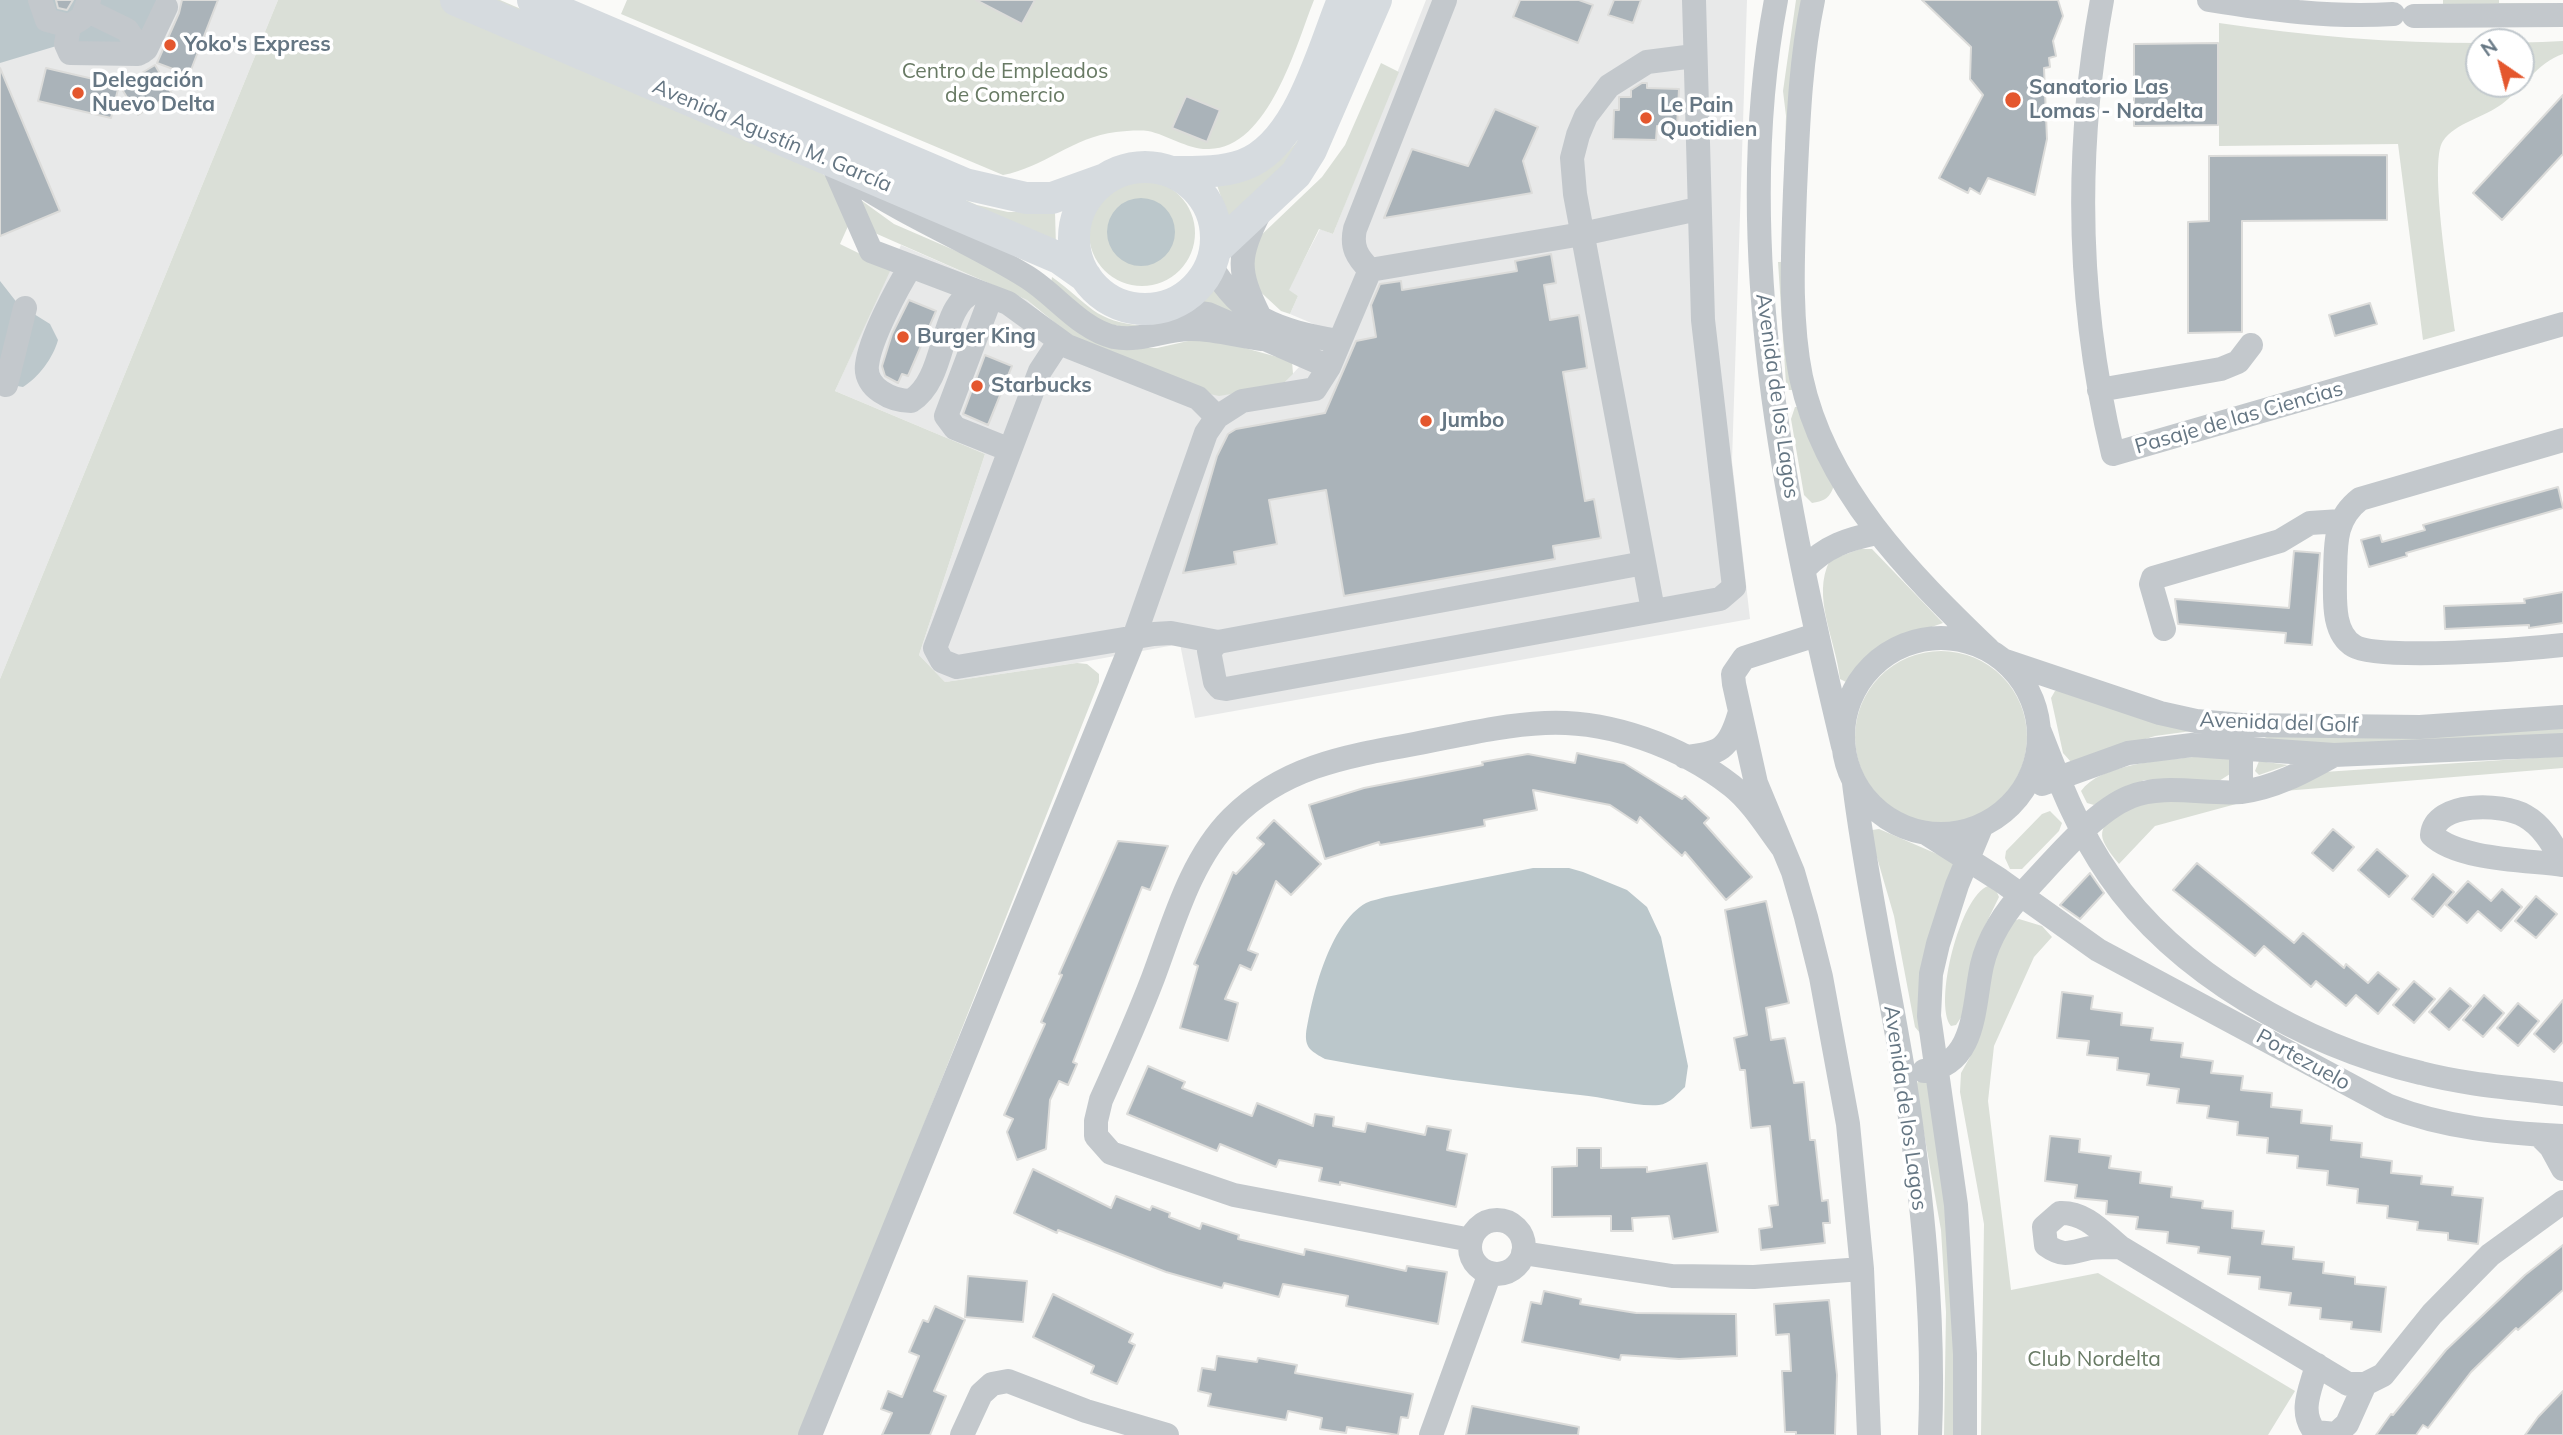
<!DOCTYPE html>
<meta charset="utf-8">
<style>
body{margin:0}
#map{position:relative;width:2563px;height:1435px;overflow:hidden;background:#fafaf8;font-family:Mulish,sans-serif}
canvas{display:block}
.north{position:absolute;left:2465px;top:28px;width:70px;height:70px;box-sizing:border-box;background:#fff;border:2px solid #c1c8cd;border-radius:50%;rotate:325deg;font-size:19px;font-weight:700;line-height:28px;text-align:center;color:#657683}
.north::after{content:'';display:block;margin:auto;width:24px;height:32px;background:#e4572e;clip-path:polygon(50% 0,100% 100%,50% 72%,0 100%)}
</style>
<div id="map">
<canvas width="2563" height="1435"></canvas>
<div class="north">N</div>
</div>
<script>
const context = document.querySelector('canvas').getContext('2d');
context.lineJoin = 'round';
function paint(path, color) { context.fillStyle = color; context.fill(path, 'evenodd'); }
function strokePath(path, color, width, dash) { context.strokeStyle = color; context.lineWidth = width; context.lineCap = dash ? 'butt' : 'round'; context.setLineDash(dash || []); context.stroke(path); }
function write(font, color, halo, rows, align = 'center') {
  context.font = font + ' Mulish,sans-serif'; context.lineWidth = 7; context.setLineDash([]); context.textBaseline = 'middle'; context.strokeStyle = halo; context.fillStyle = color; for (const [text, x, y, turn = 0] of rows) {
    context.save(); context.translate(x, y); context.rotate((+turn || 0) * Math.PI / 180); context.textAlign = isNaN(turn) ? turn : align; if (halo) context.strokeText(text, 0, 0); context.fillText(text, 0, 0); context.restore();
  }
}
paint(new Path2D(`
 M0,0H278L0,679Z
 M1426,0H1747L1732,461L1750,619L1195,718L1180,644L1077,663L945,682L919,655L985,454L835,391L901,245L1027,300L1076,343L1285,382L1300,366L1316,325L1290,314L1298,296L1288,290L1320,229L1333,234Z`), '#e8e9e9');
paint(new Path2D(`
 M278,0H447L810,165L830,179L849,224L840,244L891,269L835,391L985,454L919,655L945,682L1077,663L1087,664L1099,674V682L801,1435H0V679Z
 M478,0H500L977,205L1008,212H1055L1056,247Z
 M627,0H1314C1296,45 1269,148 1209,149C1188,150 1168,135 1148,131C1139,130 1125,131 1116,132C1073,137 1043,168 1003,175L621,14Z
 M1796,0H1805L1784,182L1786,116L1783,91Z
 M2443,0H2499V3H2563L2443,11Z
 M2219,23C2332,40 2448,47 2563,41V54C2537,63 2523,88 2502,104C2485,117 2455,123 2443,141C2428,162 2451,298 2455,331L2423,340L2398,144L2219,146ZM2521,42V84H2479V42Z
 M1381,63L1399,72L1333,234L1319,229L1289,290L1298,296L1290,314L1281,311L1253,285L1254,242L1322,177L1345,145Z
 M1301,136L1296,156L1228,218L1217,185C1251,174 1280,167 1301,136Z
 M1089 233a53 53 0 1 1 106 0a53 53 0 1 1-106 0Z
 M858,198L894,224L1000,270L1122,348H1157L1197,339H1212L1292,361L1293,374L1285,382L1243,392L1219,396L1205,393L1091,352L1027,300L868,230Z
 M1778,262H1783L1795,390H1789L1786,384Z
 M1052,277C1090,304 1093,322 1145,326V331L1098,322L1051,284Z
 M1212,284L1242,315L1193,300Z
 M1795,407H1800L1835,482C1831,496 1827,501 1812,503L1804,495L1791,419Z
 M1860,549H1872L1943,623L1894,640L1872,655L1852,680L1846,682L1840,679C1836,640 1811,597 1830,560Z
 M1855 737a86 86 0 1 1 172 0a86 86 0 1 1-172 0Z
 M2055,691H2060L2192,731L2155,736L2071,762L2063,753L2051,698Z
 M2563,724V735C2517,738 2291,756 2263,736Z
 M2563,756V768L2284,791L2155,826L2119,864C2094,833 2098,831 2123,804L2324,772Z
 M2194,757L2231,758L2230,774L2219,781L2144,780L2094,805L2087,803L2081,791C2100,764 2163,760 2194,757Z
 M2259,761L2288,765L2259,775L2255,771Z
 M2050,811L2062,823L2059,831L2022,869H2010L2005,858L2006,851L2042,814Z
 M1879,829L1958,863L1920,1033L1915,1027L1894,916L1871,837L1872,830Z
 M1988,886L1996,890L1999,897L1979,938L1964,1013L1956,1025L1951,1026C1933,1004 1960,896 1988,886Z
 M2019,919L2042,926L2052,937L2034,957L1994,1046L1988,1101L2011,1290L2098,1273L2295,1391L2268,1435H1981L1984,1224L1960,1092L1961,1073L1970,1057L1984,977L2007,924Z
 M1928,1078L1951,1227L1959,1435H1944L1946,1312L1941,1230L1916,1088L1918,1080Z`), '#dadfd7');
paint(new Path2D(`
 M0,0H156L157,1L143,42L63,44L0,63Z
 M1107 232a34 34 0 1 1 68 0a34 34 0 1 1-68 0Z
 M0,281L18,304L50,324L58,340C53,358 39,377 23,387L0,383Z
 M1533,868H1569L1583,872L1627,890L1647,907L1661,937L1688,1066L1685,1087C1678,1093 1670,1104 1659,1105C1636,1107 1604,1097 1580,1095C1494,1086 1409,1075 1325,1059C1313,1052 1305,1049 1306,1034C1312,996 1329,924 1366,903C1372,900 1380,899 1386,897Z`), '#bbc7cb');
const building = new Path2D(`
 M56,0H73L67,10L58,8Z
 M182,0H218L189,75L157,63L179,13Z
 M976,0H1035L1022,24Z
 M1520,0H1579L1593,5L1578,43L1513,17Z
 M1614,0H1641L1633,23L1608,15Z
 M1922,0H2058L2063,16L2053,41L2056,56L2049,58L2050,67L2044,68L2047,139L2035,195L1988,178L1980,194L1970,188L1968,193L1939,178L1983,95L1970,79L1971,47Z
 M2218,43V125L2134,126V44Z
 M155,65L172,94L138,115L120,86Z
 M0,68L60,211L0,236Z
 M46,68L119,85L111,118L38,101Z
 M1642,83H1647V88L1679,89L1677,127L1657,126L1656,140L1613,139L1614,110H1619V97H1631V90Z
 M2563,95V154L2502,220L2473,193Z
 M1186,96L1220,110L1207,142L1172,128Z
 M1495,109L1538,127L1523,161L1532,193L1384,218L1412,149L1468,166Z
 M2387,155V220L2242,221V332L2188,333V222L2209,221V156Z
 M1551,254L1556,283L1544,285L1550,320L1579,315L1587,368L1563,372L1585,501L1594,499L1601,538L1553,546L1555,559L1344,596L1326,490L1269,500L1277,544L1234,552L1236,564L1183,573L1217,456L1228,434L1236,429L1325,413L1356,341L1376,337L1371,305L1380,284L1401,281L1402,290L1517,271L1515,261Z
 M909,300L936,311L908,376L902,374L898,383L885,376L882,366L892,334Z
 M2370,303L2377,324L2335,336L2329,315Z
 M985,355L1012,366L988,425L963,414Z
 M2558,487L2563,508L2406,553L2407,556L2369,567L2361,540L2380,535L2382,542L2425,530L2423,525Z
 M2294,551L2320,553L2312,645L2285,643L2286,633L2178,624L2175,599L2289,608Z
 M2563,592V623L2529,628V625L2445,629L2444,606L2525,603L2524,599Z
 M1577,753L1624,763L1682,799L1685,796L1709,818L1704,823L1752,877L1726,900L1685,852L1682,856L1640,817L1637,823L1610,805L1533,790L1537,810L1484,820L1485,826L1380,845L1379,842L1325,859L1309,805L1364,788L1483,765L1482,762L1528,754L1575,763Z
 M1274,820L1321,864L1291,895L1276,881L1248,950L1258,954L1251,970L1240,965L1225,999L1238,1003L1228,1041L1180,1028L1198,966L1194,964L1233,872L1236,874L1264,844L1257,838Z
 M2333,829L2354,847L2333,871L2312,853Z
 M1118,841L1168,846L1150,890L1142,887L1073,1062L1077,1064L1068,1085L1059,1081L1050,1100L1046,1149L1017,1160L1007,1132L1013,1119L1004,1115L1045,1024L1041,1022L1062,975L1059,974Z
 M2377,849L2408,876L2389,897L2358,870Z
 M2197,863L2294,943L2303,933L2344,968L2346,964L2368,983L2378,972L2399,989L2378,1014L2356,995L2346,1006L2316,981L2311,987L2264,946L2255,956L2173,890Z
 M2090,873L2104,893L2080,919L2060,905Z
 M2433,874L2454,892L2433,917L2412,899Z
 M2468,881L2491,901L2502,889L2522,907L2501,931L2478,911L2467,923L2446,905Z
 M2536,896L2557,914L2536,938L2515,921Z
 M1766,901L1789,1003L1766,1008L1771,1040L1785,1038L1794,1083L1804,1082L1810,1140H1815L1822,1201L1828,1200L1830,1223H1823L1825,1243L1761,1250L1759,1229L1772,1227L1769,1206L1778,1205L1770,1126L1751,1128L1745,1070H1740L1734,1038L1747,1035L1725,910Z
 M2414,981L2435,999L2414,1023L2393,1005Z
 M2450,988L2471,1006L2449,1030L2429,1012Z
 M2062,992L2093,996L2091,1009L2122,1013L2121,1025L2153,1028L2151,1040L2183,1043L2181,1057L2213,1061L2211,1073L2243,1076L2241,1090L2272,1093L2271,1107L2302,1110L2301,1123L2332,1126L2331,1140L2362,1143L2361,1157L2392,1161L2391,1173L2422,1176L2421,1184L2453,1187L2452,1195L2483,1198L2478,1244L2448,1240V1233L2417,1230L2418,1222L2387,1218L2388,1206L2357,1203L2358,1189L2327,1185L2328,1171L2297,1168L2298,1156L2267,1153L2268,1138L2237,1135L2238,1122L2207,1118L2209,1106L2177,1103L2179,1089L2147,1085L2149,1074L2117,1070L2118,1058L2087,1055L2089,1041L2057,1038Z
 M2484,995L2504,1013L2483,1037L2463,1020Z
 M2563,1000V1042L2554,1052L2534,1034Z
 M2518,1003L2539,1021L2518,1046L2497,1028Z
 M1148,1066L1185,1082L1182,1088L1252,1116L1257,1103L1313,1126L1315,1114L1334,1117L1333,1126L1365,1132L1367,1123L1425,1135L1427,1126L1451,1130L1447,1150L1467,1154L1456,1207L1340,1182V1185L1319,1181L1322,1168L1279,1160L1276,1167L1220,1144L1217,1151L1127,1114Z
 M2050,1136L2080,1139L2079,1152L2111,1156L2109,1168L2141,1172L2140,1183L2172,1187L2171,1197L2203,1201L2202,1208L2233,1211L2232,1228L2264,1231L2262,1244L2294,1247L2293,1259L2324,1262L2323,1273L2355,1277V1284L2386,1287L2381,1332L2351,1329L2352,1322L2320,1319L2321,1308L2289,1305L2291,1293L2259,1289L2260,1277L2228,1274L2230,1257L2198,1253L2199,1247L2167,1243L2168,1232L2136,1229L2138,1217L2106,1214L2107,1201L2075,1198L2077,1185L2045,1181Z
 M1577,1148H1601V1168L1647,1167V1172L1707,1163L1718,1232L1673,1239L1669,1216L1632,1218L1633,1231H1611V1216L1552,1217V1167L1577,1166Z
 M1033,1169L1111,1208L1116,1196L1150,1210L1152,1206L1170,1213L1169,1217L1200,1229L1202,1223L1239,1235L1238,1239L1304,1255L1305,1249L1406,1271L1407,1266L1447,1272L1438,1324L1346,1306L1348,1296L1283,1284L1279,1297L1224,1283L1222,1288L1166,1272L1058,1230L1057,1233L1014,1213Z
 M2563,1245V1290L2518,1330L2516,1328L2471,1372L2428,1428L2423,1425L2416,1435H2376L2391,1414L2393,1415L2446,1350L2525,1275Z
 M968,1276L1027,1281L1023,1322L965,1317Z
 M1544,1291L1581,1299L1580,1304L1636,1313L1736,1314L1737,1356L1679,1359L1621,1355L1620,1360L1522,1342L1531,1302L1541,1304Z
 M1053,1294L1133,1334L1129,1342L1135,1345L1117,1384L1091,1373L1094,1366L1033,1337Z
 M1829,1300L1837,1375L1835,1435H1796V1432H1785L1782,1371H1791L1789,1334L1776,1335L1774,1304Z
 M935,1306L965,1320L934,1391L946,1396L930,1435H882L892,1413L881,1409L888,1391L902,1397L919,1356L909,1352L923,1320L928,1322Z
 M1217,1356L1257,1362L1258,1358L1297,1365L1295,1373L1413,1394L1408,1418L1401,1417L1398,1435L1347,1427L1346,1433L1320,1429L1322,1418L1288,1411L1286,1420L1208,1406L1211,1394L1198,1391L1202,1368L1215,1370Z
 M2563,1391V1435H2525L2538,1417Z
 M1472,1406L1579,1427L1578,1435H1466Z`);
paint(building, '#aab3b9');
strokePath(building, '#dcdcda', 2);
strokePath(new Path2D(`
 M40,0L47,20L69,26L82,18L89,0
 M1776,0C1729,246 1786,507 1843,746
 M1813,0C1800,62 1798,127 1795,191C1793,251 1789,318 1801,377C1825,489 1909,573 1988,649
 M2102,0C2074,152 2077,304 2113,454L2563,324
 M2209,0C2270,10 2332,18 2393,14
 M86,10L127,30L142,52
 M2414,16L2563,15
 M69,26L66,44L70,53L138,54L146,49L166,7
 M835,169L871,251L1008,303L1067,346L1198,398L1217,417
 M855,181C910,218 971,242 1027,277C1056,295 1080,329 1114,337C1140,342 1163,330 1188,329C1212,328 1238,336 1262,339
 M1210,264C1243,320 1277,330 1338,341
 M911,266C897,288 870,339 867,365C864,388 892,401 911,401C948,378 938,306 975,291
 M1370,270L1582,234L1698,209
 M1370,270C1357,257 1351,247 1355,229L1445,0
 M991,297L946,416L955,428L1010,450
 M1161,307L1208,314L1329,367
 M1259,315C1237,271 1237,256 1260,212
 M1059,342L1040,371L935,648L942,661L957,667L1154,634L1171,633L1218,642
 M6,385L25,308
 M2099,390L2221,369L2238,362L2251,345
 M2563,440L2360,499C2333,520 2336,546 2335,577C2335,599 2332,633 2354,646C2379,661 2528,649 2563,645
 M1644,563L1218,642L1209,651L1215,682L1220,688L1226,689L1720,599L1734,587L1703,320L1694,0
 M1805,568C1826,546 1848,539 1877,533
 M1653,610L1575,194L1572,158L1578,135L1586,116L1609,86L1647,62L1694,56
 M2164,629L2151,584L2153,578L2280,541L2310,523L2341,521
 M1816,635L1744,658L1733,674L1734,684L1756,783L1793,872L1806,917L1821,977L1848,1124L1862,1269L1869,1435
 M1843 736a98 98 0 1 1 196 0a98 98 0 1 1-196 0Z
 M2005,661L2160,713L2196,721L2242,725L2420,727L2563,717
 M2040,732C2059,781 2078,831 2109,875C2177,974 2306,1046 2421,1073C2467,1085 2516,1088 2563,1094
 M1685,757C1720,754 1729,749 1739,715
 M1854,783C1866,881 1888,978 1904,1076C1922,1194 1935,1315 1930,1435
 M2042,784L2128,753L2192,745L2334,755L2563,745
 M2241,792V733
 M1926,833L2000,880L2098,950L2389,1106C2445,1128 2503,1133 2563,1136
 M2563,862C2553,845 2543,826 2525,816C2502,803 2435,801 2432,835C2458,860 2527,860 2563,865
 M1924,1071C1977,1065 1973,1005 1982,965C1988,939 2005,911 2024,892C2052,863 2094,811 2130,797C2163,783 2206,795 2241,792C2275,788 2305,771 2334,755
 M2539,1135L2551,1147L2563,1169
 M1470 1247a27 27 0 1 1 54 0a27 27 0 1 1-54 0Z
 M1471,1240L1234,1195L1111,1153L1096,1136V1121L1101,1100C1119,1060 1137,1020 1153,978C1173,925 1190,860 1232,818C1282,768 1342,757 1409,745C1453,737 1499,725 1545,723C1609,720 1681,746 1732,786C1752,802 1767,827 1782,847
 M2120,1247C2110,1247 2099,1247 2090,1248C2071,1252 2064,1258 2046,1245L2044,1227L2060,1213C2085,1212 2101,1231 2120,1247L2348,1384H2365L2383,1375L2432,1314L2490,1255L2563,1202
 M1523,1253L1672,1276L1754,1277L1862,1269
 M2317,1365C2311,1389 2298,1411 2315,1432L2336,1434L2347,1424L2365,1384
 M810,1435L1131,646L1206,433L1217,417L1242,401L1315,389L1329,367L1370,270
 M962,1435L981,1394L992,1384L1008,1381L1086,1411L1167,1435
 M1431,1435L1490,1273
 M1965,1435V1354L1956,1205L1929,1016L1931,974L1938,944L1957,885L1982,825`), '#c3c8cc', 24);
strokePath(new Path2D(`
 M456,0L1059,258L1086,277
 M533,0L965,184L1026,198H1052L1105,179
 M1074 238a71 71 0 1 1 142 0a71 71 0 1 1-142 0Z
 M1173,172C1195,172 1221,173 1243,165C1299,145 1322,51 1343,0
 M1216,249L1296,174L1311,150L1376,0`), '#d6dbdf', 32);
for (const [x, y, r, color] of [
 [170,45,7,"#e4572e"],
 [78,93,7,"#e4572e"],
 [2013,100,9,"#e4572e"],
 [1646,118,7,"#e4572e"],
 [903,337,7,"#e4572e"],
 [977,386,7,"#e4572e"],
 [1426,421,7,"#e4572e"]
]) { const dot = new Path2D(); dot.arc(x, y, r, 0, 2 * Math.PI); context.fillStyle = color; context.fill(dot); strokePath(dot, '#fff', 2.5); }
write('bold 21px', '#657683', '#fff', [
 ["Yoko's Express",184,45],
 ["Delegación",92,81],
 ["Nuevo Delta",92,105],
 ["Sanatorio Las",2029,88],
 ["Lomas - Nordelta",2029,112],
 ["Le Pain",1660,106],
 ["Quotidien",1660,130],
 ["Burger King",917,337],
 ["Starbucks",991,386],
 ["Jumbo",1440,421]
], 'left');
write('21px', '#687a64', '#fff', [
 ["Centro de Empleados",1005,72],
 ["de Comercio",1005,96],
 ["Club Nordelta",2094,1360]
]);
write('21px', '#657683', '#fff', [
 ["Avenida Agustín M. García",772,136,23],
 ["Avenida de los Lagos",1777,396,82],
 ["Pasaje de las Ciencias",2239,418,-16],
 ["Avenida del Golf",2279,723,2],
 ["Portezuelo",2303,1060,29],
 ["Avenida de los Lagos",1905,1108,82]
]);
</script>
